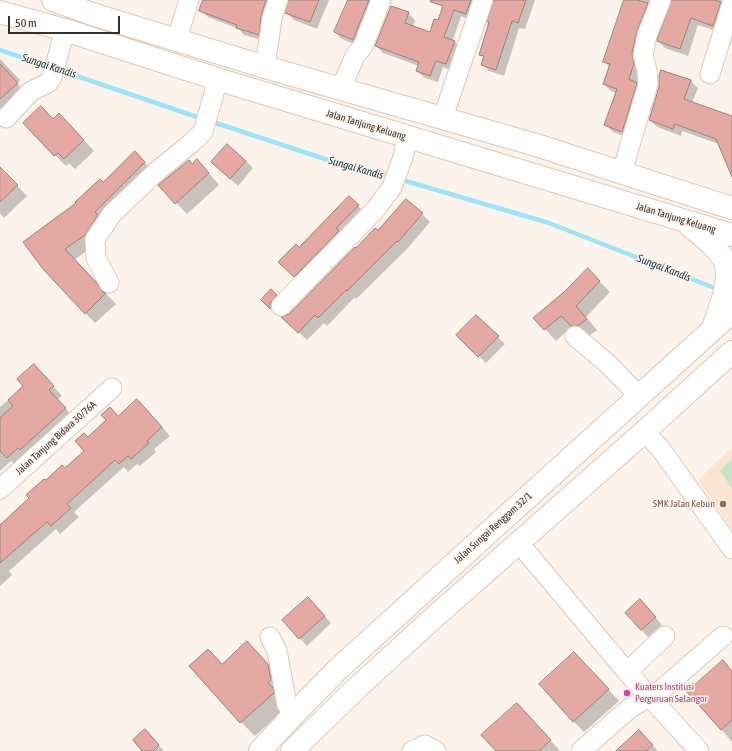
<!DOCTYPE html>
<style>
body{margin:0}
#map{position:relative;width:732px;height:751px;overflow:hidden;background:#fcf3ec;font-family:"Asap Condensed",sans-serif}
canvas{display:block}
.scale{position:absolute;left:8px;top:16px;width:112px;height:18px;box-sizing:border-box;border:2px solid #372f28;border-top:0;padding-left:5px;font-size:12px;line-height:14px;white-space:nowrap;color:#372f28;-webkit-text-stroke:3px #fcf3ec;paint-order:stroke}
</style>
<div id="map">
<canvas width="732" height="751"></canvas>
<div class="scale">50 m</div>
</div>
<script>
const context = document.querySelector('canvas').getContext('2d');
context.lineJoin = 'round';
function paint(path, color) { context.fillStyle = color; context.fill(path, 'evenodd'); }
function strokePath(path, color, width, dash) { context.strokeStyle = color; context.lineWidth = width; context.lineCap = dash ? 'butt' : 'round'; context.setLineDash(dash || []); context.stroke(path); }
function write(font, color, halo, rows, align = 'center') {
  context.font = font + ' "Asap Condensed",sans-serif'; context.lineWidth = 3; context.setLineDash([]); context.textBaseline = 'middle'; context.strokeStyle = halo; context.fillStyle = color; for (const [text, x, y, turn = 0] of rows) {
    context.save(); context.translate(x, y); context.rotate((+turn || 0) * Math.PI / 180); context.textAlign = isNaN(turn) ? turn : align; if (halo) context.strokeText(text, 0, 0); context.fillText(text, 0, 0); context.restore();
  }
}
paint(new Path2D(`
 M732,447V529L698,480Z`), '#fbe4d2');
paint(new Path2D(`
 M732,459V488L720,471Z`), '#c6e4ca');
paint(new Path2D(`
 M204,0H277L265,41L244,35L239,29L208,17L201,10Z
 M290,0H329L317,29L294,20L286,12Z
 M349,0H380L361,47L342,39L335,32Z
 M446,0H482L474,21L461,16L453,40L461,49L453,71L443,67L438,82L425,78L417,71L419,66L383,53L376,46L408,13L415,20L413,27L430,33L438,22Z
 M495,0H535L525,29L519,28L504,76L489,71L482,64L484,58L480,54L490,23Z
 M625,0H660L637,84L644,91L630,138L613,132L606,125L617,93L611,91L604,84L610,68L605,62Z
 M673,0H727L720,32L698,25L688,56L665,48L658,41Z
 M0,59L20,80L17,83L27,94L0,119Z
 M691,81L698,88L692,103L732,117V168L719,144L682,131L681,136L657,127L650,120Z
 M53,120L70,125L94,151L75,169L69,163L66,166L55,155Z
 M135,153L155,173L95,245L74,260L116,304L95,323L43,269L77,203L103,183Z
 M246,161L253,168L238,186L212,162Z
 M192,165L208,172L219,185L187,214L159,185Z
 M0,167L27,196L4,218L0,213Z
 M349,197L368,216L304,286L280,262L299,249Z
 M422,214L430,222L407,249L356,299L355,297L327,326L324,323L307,340L283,317L289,315L356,249L378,232Z
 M588,270L610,292L586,317L597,330L589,336H583L572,326L556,341L535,318L565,293Z
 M271,291L279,299L273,306V311L262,300Z
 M476,316L505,344L486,363L457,335Z
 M43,375L62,396L58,399L74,418L17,467L11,461L0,471V407L25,386Z
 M145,408L170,436L154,449L156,452L140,466L137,464L128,472L124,467L74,512L79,517L60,534L56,529L9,571L12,575L0,586V526L31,498L46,482L65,470L85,451L88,438L118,417Z
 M315,605L331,623L307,646L300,638Z
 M647,607L662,625L648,637L626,613Z
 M247,642L282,679L287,707L255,736L241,722L222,665Z
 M585,664L619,701L584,732L573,721Z
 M732,671V742L689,692Z
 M528,715L560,751H497Z
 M152,738L164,751H143Z
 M650,742L658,751H618Z`), '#0003');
strokePath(new Path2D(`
 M0,50L50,67
 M59,70L203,119
 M210,121L325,159L392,176
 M399,179L549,223L712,287`), '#a1e3f6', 4.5);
const building = new Path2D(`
 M203,0H266L261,16L259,35L236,28L237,25L199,11Z
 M289,0H319L310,22L285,13Z
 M348,0H369L353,40L334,32Z
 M431,0H471L466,14L454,10L444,37L455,41L446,64L436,61L430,76L416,71L419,62L375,46L391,6L409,12L405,23L430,32L434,19L438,20L443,6L431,2Z
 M494,0H526L518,23L512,21L496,70L481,65L484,56L479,55L489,22H487Z
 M624,0H637L648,3L637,31L632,53L634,63L629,79L637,83L622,132L604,125L617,89L603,84L610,64L603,62Z
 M672,0H714L721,2L713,26L691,18L680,49L657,41Z
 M0,64L18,83L0,99Z
 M661,70L691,80L684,99L732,116V177L716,139L675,124L673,129L649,120L659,87V77Z
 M41,106L53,119L59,113L84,140L64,159L58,153L54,156L23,123Z
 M227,144L246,161L230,179L211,162Z
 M135,151L145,162L95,212L98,215L85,235L65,249L96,282L103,292L106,293L85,314L43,269L23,242L76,203L75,202L100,179L103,182Z
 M197,159L209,173L175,204L158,185L189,160L192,164Z
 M0,167L18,185L0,202Z
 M349,196L359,205L336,228L339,231L294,277L278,262L296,244L299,247Z
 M406,199L423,213L398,242L397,241L347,291L346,290L318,318L315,315L298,333L281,317L289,314L355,247L356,248L375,228L378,230Z
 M588,268L600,281L576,306L587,319L578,326H571L561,316L544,330L533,318L564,292Z
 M271,289L277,295L270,303V309L261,300Z
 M476,315L499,336L478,357L456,335Z
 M34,364L54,386L49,390L66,408L20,450L18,448L7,458L0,451V418L13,406L8,400L23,386L17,379Z
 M137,399L162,427L147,441L149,443L131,459L128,456L119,464L115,460L67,504L71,508L51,526L47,522L0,563V525L29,498L26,495L44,479L46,480L62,465L65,468L84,451L75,441L84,433L88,437L106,420L101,415L110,407L118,416Z
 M308,597L325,616L299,639L282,620Z
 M640,599L656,617L641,630L625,613Z
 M247,641L268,664L271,680L268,683L273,688L274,693L240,723L189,666L208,649L222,664Z
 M574,652L609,689L573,722L539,684Z
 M723,660L732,671V720L721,730L687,692Z
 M517,703L551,740L539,751H496L481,735Z
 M145,729L159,745L153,751H142L133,740Z
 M639,730L653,745L646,751H616Z`);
paint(building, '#e4a9a3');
strokePath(building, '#9b807d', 1);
const minor = new Path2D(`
 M177,39L189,0
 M265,67L272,18L278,0
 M710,74L732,3
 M341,88L355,56L363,46L381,0
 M443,117L483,0
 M6,118L31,91L48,83L52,77L65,30
 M622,172L648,84L647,70L643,55L647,35L661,0
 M109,283L96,258L95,239L112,214L156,172L189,145L203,132L214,93L217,79
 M281,306L376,209L392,187L402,160L408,137
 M575,336L609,365L639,396
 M644,432L660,448L732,549
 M0,489L112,388
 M519,543L627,672L699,751
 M270,637L277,651L287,705L295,713
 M627,672L665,636
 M412,751L425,745L436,751
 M581,751L630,708L660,691L723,636`);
const major = new Path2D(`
 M53,0L92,14L265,67L536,145L732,208
 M0,12L65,30L217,79L732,235
 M690,226C702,236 718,247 725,262C732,280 719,310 713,328
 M260,751L295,713L338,669L732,312
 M292,751L359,686L430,621L644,432L732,352`);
strokePath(minor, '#dfc8b7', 21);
strokePath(major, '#dfc8b7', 24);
strokePath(minor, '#fff', 19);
strokePath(major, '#fff', 22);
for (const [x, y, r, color] of [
 [723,504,4,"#8d6e63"],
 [627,693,4,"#d1479c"]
]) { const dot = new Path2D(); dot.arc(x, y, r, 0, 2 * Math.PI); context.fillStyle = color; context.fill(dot); strokePath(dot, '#fcf3ec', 1.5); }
write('10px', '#372f28', '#fcf3ec', [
 ["Jalan Tanjung Keluang",366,125,17],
 ["Jalan Tanjung Keluang",676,218,17],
 ["Jalan Tanjung Bidara 30/76A",56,438,-42],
 ["Jalan Sungai Renggam 32/1",493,528,-42]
]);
write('10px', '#785e54', '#fcf3ec', [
 ["SMK Jalan Kebun",715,504]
], 'right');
write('10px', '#b23c85', '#fcf3ec', [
 ["Kuaters Institusi",635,687],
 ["Perguruan Selangor",635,699]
], 'left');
write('italic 11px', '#15353e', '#fcf3ec', [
 ["Sungai Kandis",49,66,18],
 ["Sungai Kandis",356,168,16],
 ["Sungai Kandis",664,268,21]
]);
</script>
